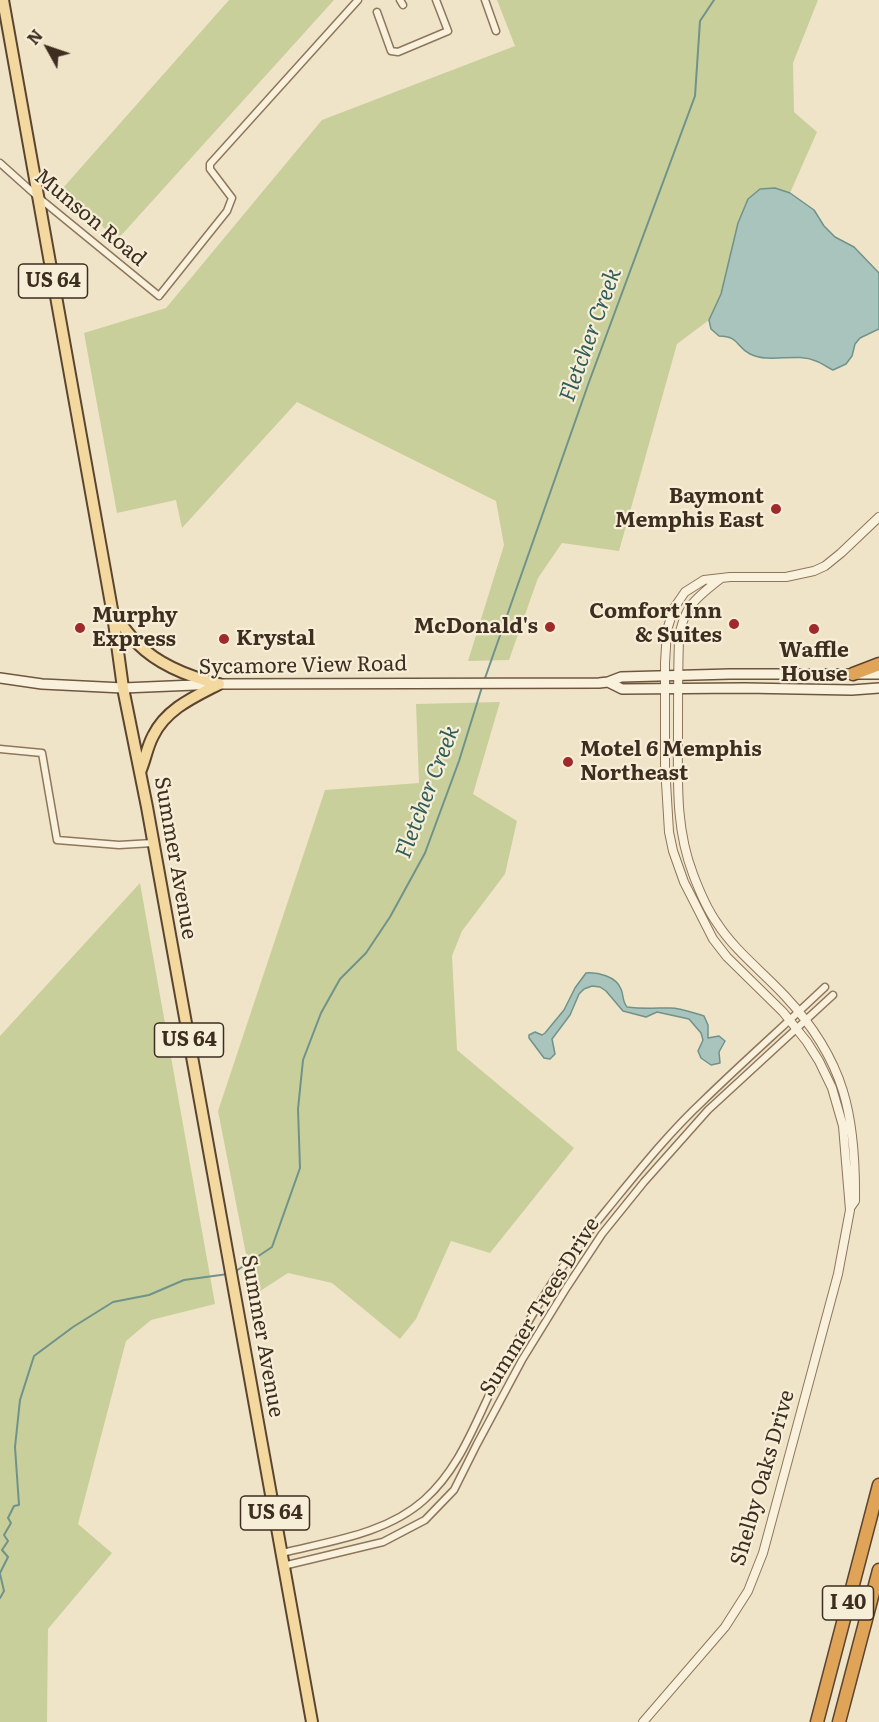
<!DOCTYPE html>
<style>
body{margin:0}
#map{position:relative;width:879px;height:1722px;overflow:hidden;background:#f0e4c8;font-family:Literata,serif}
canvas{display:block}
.north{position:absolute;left:18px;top:18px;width:60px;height:60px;-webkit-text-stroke:4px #f7eed8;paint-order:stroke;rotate:310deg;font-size:16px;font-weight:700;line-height:24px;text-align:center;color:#3d2e20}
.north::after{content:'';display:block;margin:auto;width:21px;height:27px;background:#3d2e20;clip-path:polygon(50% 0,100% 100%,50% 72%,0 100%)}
</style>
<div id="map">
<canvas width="879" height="1722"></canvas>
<div class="north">N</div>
</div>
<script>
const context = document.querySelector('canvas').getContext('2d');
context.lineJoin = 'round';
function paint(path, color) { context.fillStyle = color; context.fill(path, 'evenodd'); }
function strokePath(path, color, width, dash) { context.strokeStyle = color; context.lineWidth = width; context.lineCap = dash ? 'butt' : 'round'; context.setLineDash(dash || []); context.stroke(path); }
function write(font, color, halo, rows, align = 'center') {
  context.font = font + ' Literata,serif'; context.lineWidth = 4.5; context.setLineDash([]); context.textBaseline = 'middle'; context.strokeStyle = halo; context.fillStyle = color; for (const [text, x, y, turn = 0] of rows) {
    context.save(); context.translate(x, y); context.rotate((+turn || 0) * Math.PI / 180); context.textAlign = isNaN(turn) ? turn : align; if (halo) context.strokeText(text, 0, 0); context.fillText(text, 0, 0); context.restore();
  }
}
paint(new Path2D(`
 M229,0H334L117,240L62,189Z
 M497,0H818L793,63L794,112L817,132L790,193L775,188L738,223L721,294L709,320L677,344L619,551L562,543L538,578L509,660L468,661L504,545L496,501L297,402L182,528L176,500L117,513L84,333L166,308L322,120L515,46Z
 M500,702L473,794L517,821L505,874L462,931L452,956L457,1050L574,1148L490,1253L451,1241L416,1319L400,1339L332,1283L288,1273L254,1295L218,1111L325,790L419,783L416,704Z
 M140,883L215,1304L151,1320L126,1341L78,1524L112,1553L48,1629L47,1722H0V1036Z`), '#c9cf9b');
const water = new Path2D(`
 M775,188L790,193L814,210L824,226L835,237L854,247L879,273V329L860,338L855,344L852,356L846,364L833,370C826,367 822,363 816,361C795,352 771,364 750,354C736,347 739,336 719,336L711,329L709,320L721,294L738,223L748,199L760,189Z
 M586,973C597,972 616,976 621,989C624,996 622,1001 627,1007C642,1009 656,1008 670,1008C681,1008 693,1013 704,1016L708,1025V1038L719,1036L725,1041L719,1052L720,1063L711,1065L701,1058L698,1051L703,1040L701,1033L689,1019L657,1012L646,1017L623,1011L606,991L600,987L592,986L584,989L579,994L570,1015L552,1039L555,1054L550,1059L544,1058L529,1038V1035L535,1032L542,1035L545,1033L564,1010L575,988Z`);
paint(water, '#a9c4bc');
strokePath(water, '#6f938a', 1.5);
strokePath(new Path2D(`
 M484,681L589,382L695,96L700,21L714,0
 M236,1271L272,1247L300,1168L298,1109L303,1060L321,1013L340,979L366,953L390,917L425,853L459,761L482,687
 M0,1573L8,1557L2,1550L8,1541L4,1535L11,1523L8,1518L14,1506L19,1505L15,1447L20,1400L34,1356L73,1327L113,1302L149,1295L184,1280L228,1274
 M0,1574L4,1591L0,1598`), '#6f938a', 2);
const minor = new Path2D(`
 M400,0L403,5
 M485,0L496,31
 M377,12L391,51L398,52L448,31L436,0
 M0,163L38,197L159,296L227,211L232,198L210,169V164L358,0
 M0,749L42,753L57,840L119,845L153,843
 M282,1553C330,1541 386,1534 424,1500C458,1470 473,1428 492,1389C511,1351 532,1314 555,1278C574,1249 597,1222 618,1196C645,1163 672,1130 703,1101C743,1062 785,1025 825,987
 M283,1566L383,1542L425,1520L454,1490L477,1444L522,1360L567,1287L602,1234L644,1182L708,1110L833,995`);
const tertiary = new Path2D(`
 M720,579C696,598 683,607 679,639C678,669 678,700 678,730C678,780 675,827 693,874C699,890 707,909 717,923C735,951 763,972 785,996C845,1060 856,1116 855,1201L850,1208
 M643,1722L725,1627L748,1591L763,1553L838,1274L850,1210L843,1126L832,1088L819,1061L807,1042L783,1012L727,957L713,939L684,882L673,851L669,832L665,766V663L667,630L674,608L685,592L704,580L730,577H786L814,571L825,566L841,553L879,517`);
const secondary = new Path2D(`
 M0,678L42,684L123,688L219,684L599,683L608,682L621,677L730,674H879
 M608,682L622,689L745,688L852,690L879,688`);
const primary = new Path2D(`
 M3,0L113,615L123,688L147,807L312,1722
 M113,615C122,624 129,635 138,644C160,666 190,677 219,684
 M140,772C145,761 147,747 153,736C166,709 194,697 219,684`);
const motorway = new Path2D(`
 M853,674L879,664
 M817,1722L879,1485
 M839,1722L879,1570`);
strokePath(minor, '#8d765c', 9);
strokePath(tertiary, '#8d765c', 10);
strokePath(secondary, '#6f573f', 12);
strokePath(primary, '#5b4430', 14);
strokePath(motorway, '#5b4430', 15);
strokePath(minor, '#faf1dc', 6);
strokePath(tertiary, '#faf1dc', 8);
strokePath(secondary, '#faf1dc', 9);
strokePath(primary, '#f3d9a0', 10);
strokePath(motorway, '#e0a458', 12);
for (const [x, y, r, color] of [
 [776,509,6,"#9e2a2b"],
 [734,624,6,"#9e2a2b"],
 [550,627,6,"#9e2a2b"],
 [80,628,6,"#9e2a2b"],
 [814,629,6,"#9e2a2b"],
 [224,639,6,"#9e2a2b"],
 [568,762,6,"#9e2a2b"]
]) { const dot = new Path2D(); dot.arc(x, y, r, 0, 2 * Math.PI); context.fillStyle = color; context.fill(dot); strokePath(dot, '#f7eed8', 2); }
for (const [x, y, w] of [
 [53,281,69],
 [189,1040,69],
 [275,1513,69],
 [848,1603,51]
]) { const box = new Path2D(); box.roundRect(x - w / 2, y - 17, w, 34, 4.5); context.fillStyle = '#f7eed8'; context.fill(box); strokePath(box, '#3d2e20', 1.5); }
write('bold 20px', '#3d2e20', null, [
 ["US 64",53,281],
 ["US 64",189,1040],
 ["US 64",275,1513],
 ["I 40",848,1603]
]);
write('21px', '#3d2e20', '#f7eed8', [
 ["Munson Road",90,218,40],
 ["Sycamore View Road",303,666,-1],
 ["Summer Avenue",175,858,80],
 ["Summer Trees Drive",540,1307,-58],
 ["Summer Avenue",262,1336,80],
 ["Shelby Oaks Drive",763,1478,-74]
]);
write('bold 21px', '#3d2e20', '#f7eed8', [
 ["Baymont",764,497],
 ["Memphis East",764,521],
 ["Comfort Inn",722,612],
 ["& Suites",722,636],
 ["Murphy",92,616,"left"],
 ["Express",92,640,"left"],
 ["McDonald's",538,627],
 ["Krystal",236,639,"left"],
 ["Waffle",814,651,"center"],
 ["House",814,675,"center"],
 ["Motel 6 Memphis",580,750,"left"],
 ["Northeast",580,774,"left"]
], 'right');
write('italic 22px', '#2f5d5a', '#f7eed8', [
 ["Fletcher Creek",591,335,-70],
 ["Fletcher Creek",428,792,-69]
]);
</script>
